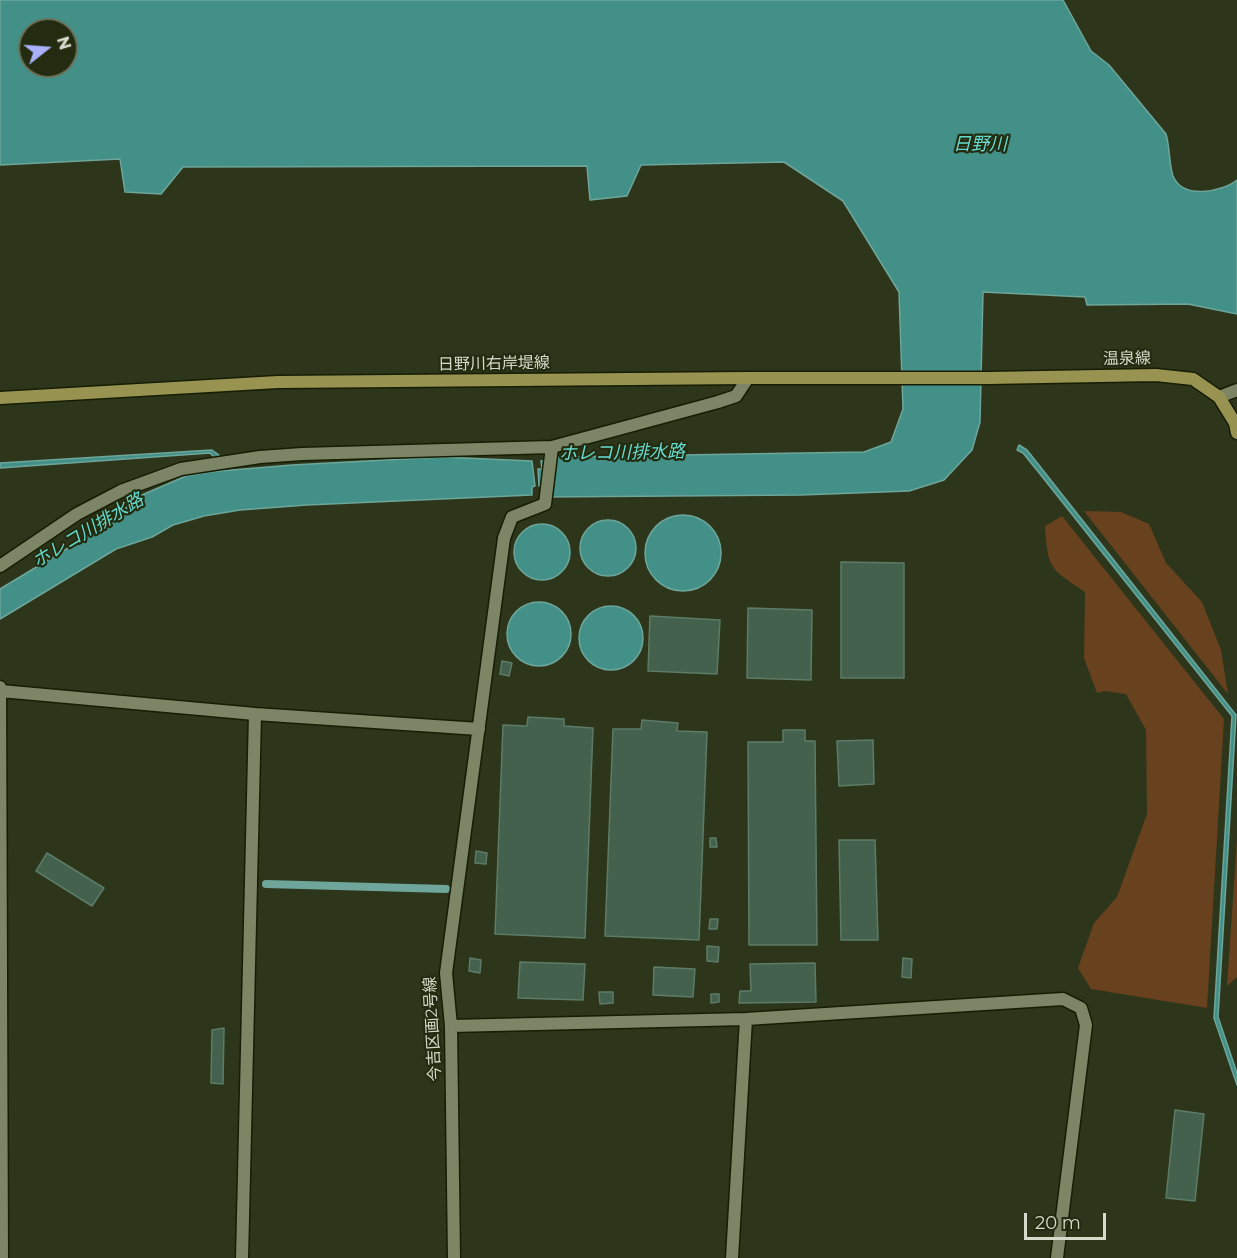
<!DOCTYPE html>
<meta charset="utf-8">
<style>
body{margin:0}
#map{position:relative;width:1237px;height:1258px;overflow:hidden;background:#2d361a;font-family:Montserrat,sans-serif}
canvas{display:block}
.north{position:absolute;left:18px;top:18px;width:60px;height:60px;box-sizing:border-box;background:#232c10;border:2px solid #6a725a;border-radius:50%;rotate:73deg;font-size:16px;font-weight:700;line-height:24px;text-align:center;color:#d5dbca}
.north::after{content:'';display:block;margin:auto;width:21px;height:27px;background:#aab0fb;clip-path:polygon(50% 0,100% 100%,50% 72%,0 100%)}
.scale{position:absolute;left:1024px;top:1213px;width:82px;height:27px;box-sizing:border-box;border:3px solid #d5dbca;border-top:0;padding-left:8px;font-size:18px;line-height:21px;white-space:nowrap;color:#d5dbca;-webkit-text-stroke:4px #232c10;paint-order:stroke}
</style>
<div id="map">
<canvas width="1237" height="1258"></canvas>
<div class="north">N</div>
<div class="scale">20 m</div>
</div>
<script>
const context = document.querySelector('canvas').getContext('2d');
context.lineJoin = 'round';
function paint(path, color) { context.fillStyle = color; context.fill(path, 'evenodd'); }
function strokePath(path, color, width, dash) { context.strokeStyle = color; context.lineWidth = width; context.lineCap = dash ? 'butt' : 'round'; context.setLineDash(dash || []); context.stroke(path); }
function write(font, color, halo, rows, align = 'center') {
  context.font = font + ' Montserrat,"Noto Sans JP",sans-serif'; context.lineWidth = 4.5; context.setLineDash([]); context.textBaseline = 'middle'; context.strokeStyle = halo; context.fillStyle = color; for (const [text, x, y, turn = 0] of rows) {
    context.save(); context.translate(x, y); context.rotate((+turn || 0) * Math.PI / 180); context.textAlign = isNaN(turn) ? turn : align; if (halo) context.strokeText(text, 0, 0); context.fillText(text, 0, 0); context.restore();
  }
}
paint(new Path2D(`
 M1084,511L1121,512L1149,524L1166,563L1202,602L1221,650L1228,694Z
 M1062,516L1224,719L1207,1008L1091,989L1078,968L1094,923L1117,897L1147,814L1146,730L1126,694L1104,691L1097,693L1084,658L1085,592C1050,568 1048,570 1045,526Z
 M1237,839V977L1227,986Z`), '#68411e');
const water = new Path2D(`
 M0,0H1063L1091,51L1109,65L1166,134C1170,147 1169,165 1173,176C1183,200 1222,192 1237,180V314L1188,304L1087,305L1085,297L983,292L980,422L972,450L944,480L909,491L801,495L542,497V487L539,486L538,469H542L541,461L558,457L864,452L891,442L903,409L899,292L843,201L784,162L641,165L627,196L590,200L587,166L183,167L161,194L125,192L120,159L0,165ZM30,30H66V66H30Z
 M1019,445L1027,450L1236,715L1218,1017L1237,1073V1085L1214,1018L1232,716L1040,474L1023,453L1017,450Z
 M212,450L219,455L215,458L210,453L0,468V463Z
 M442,457L532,461L535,486L532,487V495L307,505L240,510L204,516L173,525L152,537L116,549L0,619V589L98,530L142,495L186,476L208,472L292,465Z
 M645 553a38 38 0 1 1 76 0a38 38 0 1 1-76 0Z
 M580 548a28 28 0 1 1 56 0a28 28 0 1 1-56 0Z
 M514 552a28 28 0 1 1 56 0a28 28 0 1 1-56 0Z
 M507 634a32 32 0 1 1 64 0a32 32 0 1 1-64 0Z
 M579 638a32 32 0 1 1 64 0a32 32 0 1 1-64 0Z`);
paint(water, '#429087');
strokePath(water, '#6ea69b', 1.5);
strokePath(new Path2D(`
 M266,884L446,889`), '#6ea69b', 8);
const building = new Path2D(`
 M841,562L904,563V678H841Z
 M748,608L812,610L811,680L747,678Z
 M650,616L720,620L717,674L648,671Z
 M502,661L512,663L509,676L500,674Z
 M528,717L564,719V726L593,728L585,938L495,934L503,725L527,726Z
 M642,720L678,723L677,731L707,732L699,940L605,936L613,729H641Z
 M783,730H805V741H815L817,945H749L748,742H783Z
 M873,740L874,784L839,786L837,741Z
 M710,838H716L717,847H710Z
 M839,840H875L878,940H841Z
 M476,851L487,853L486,864L475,863Z
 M47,853L104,888L92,906L36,871Z
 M710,919H718L717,929H709Z
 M707,946L719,947L718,962L707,961Z
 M470,958L481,960L480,973L469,971Z
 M903,958L912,959L911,978L902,977Z
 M520,962L585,964L583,1000L518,998Z
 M815,963L816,1002L739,1003L740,991H751L750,964Z
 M654,967L695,969L693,997L653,995Z
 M599,992H613V1003L600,1004Z
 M711,994H719V1002L711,1003Z
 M224,1028L223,1084L211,1083L212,1030Z
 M1175,1110L1204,1114L1195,1201L1166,1198Z`);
paint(building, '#43614d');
strokePath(building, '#5d7c67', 1.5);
const lane = new Path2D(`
 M504,538L512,517L545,504L552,447L718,402L736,396L748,378
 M0,566L77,514L121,491L181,469L260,457L302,454L552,447`);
const street = new Path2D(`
 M1219,397L1237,390
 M0,687L2,1258
 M1,691L255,714L479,729
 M451,1026L746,1019L1063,999L1081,1008L1086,1025L1057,1258
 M242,1258L255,714
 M454,1258L451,1026L446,973L504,538
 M732,1258L746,1019`);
const secondary = new Path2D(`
 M0,398L278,382L748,378H988L1156,375L1193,379L1219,397L1235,423L1237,433`);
strokePath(lane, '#161d03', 15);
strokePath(street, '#161d03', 15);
strokePath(secondary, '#161d03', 15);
strokePath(lane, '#7c8667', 12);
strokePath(street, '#7c8667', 12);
strokePath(secondary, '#989351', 12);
write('16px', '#d5dbca', '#232c10', [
 ["温泉線",1127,359,-1],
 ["日野川右岸堤線",494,364,-1],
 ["今吉区画2号線",433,1029,-93]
]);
write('italic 18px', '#65dace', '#232c10', [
 ["日野川",980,145],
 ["ホレコ川排水路",622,453,-1],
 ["ホレコ川排水路",88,531,-31]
]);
</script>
